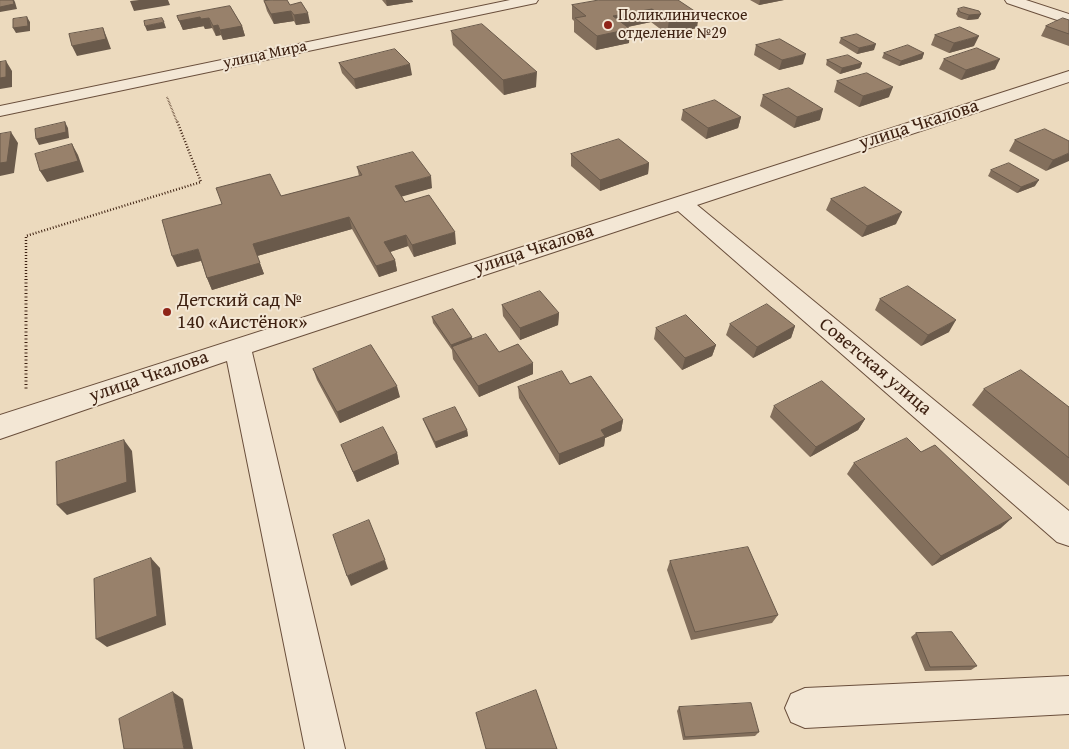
<!DOCTYPE html>
<meta charset="utf-8">
<style>
body{margin:0}
canvas{display:block;background:#ecdabe}
</style>
<canvas width="1069" height="749"></canvas>
<script>
const context = document.querySelector('canvas').getContext('2d');
context.lineJoin = 'round';
function strokePath(path, color, width, dash) { context.strokeStyle = color; context.lineWidth = width; context.lineCap = dash ? 'butt' : 'round'; context.setLineDash(dash || []); context.stroke(path); }
function paint(path, color) { context.fillStyle = color; context.fill(path, 'evenodd'); }
function write(font, color, halo, rows, align = 'center') {
  context.font = font + ' "Gentium Book Plus",serif'; context.lineWidth = 4; context.setLineDash([]); context.textBaseline = 'middle'; context.strokeStyle = halo; context.fillStyle = color; for (const [text, x, y, turn = 0] of rows) {
    context.save(); context.translate(x, y); context.rotate((+turn || 0) * Math.PI / 180); context.textAlign = isNaN(turn) ? turn : align; if (halo) context.strokeText(text, 0, 0); context.fillText(text, 0, 0); context.restore();
  }
}
const minor = new Path2D(`
 M510,0H538L536,3L531,4L0,116V106Z
 M1005,0H1026L1069,14V24L1007,3Z
 M1069,71V82L697,205L1069,511V546L1057,542L678,211L252,352L345,749H305L227,361L0,439V415Z
 M1069,676V714L805,728L791,722L785,708L791,694L805,688Z`);
strokePath(minor, '#6a4f3c', 2);
strokePath(new Path2D(`
 M167,97L177,122`), '#3e2111', 2, [0.5, 1]);
strokePath(new Path2D(`
 M26,280V236L201,182L177,121`), '#3e2111', 2.5, [1, 2]);
strokePath(new Path2D(`
 M26,279V390`), '#3e2111', 3, [1, 2.5]);
paint(minor, '#f3e7d5');
paint(new Path2D(`
 M382,0H412L413,2L387,6Z
 M678,0L697,28L667,34L651,22L628,27L629,43L596,50L574,32V21L572,19V5Z
 M750,0H784L759,5Z
 M264,1L290,5L310,23L296,25L294,21L274,24L267,11Z
 M230,6L242,26L245,36L223,40L221,35L216,36L212,28L205,29L204,26L183,30L177,16Z
 M958,9L981,14L978,19L967,20L958,17L956,14Z
 M1069,20V46L1041,36L1046,26Z
 M451,31L536,87L504,95L453,45Z
 M935,35L974,46L949,53L931,45Z
 M841,38L874,50L857,54L839,43Z
 M756,45L803,64L779,70L754,55Z
 M884,53H924L922,59L899,66L882,58Z
 M944,59L995,69L961,80L939,69Z
 M827,60L862,63L860,68L840,74L826,65Z
 M339,63L412,75L356,89L342,73Z
 M837,81L889,97L859,107L834,92Z
 M763,95L820,120L794,128L760,106Z
 M683,110L741,117L738,128L706,139L681,120Z
 M1015,140L1069,141L1046,171L1009,151Z
 M571,154L649,163L648,174L600,191L571,166Z
 M357,167L432,188L401,196L405,202L456,244L414,257L408,246L390,252L395,260L397,271L379,277L352,229L257,256L264,274L212,290L207,278L201,261L177,267L281,196L359,176Z
 M991,170L1035,186L1017,193L988,176Z
 M831,199L896,224L862,237L826,210Z
 M880,299L949,332L921,346L875,310Z
 M502,305L559,313L558,325L520,340L503,316Z
 M432,317L473,339L499,352L533,374L479,397L453,359L452,350L433,323Z
 M730,324L795,326L791,338L753,358L726,335Z
 M656,328L716,345L712,356L682,370L654,339Z
 M313,369L400,397L340,423L317,380Z
 M570,384L623,420L621,431L605,438L604,446L559,465L519,398L518,387Z
 M984,389L1069,407V486L972,405Z
 M774,406L865,419L858,430L810,457L770,417Z
 M423,419L467,430L468,436L436,448L425,424Z
 M341,445L397,453L399,464L357,482Z
 M854,463L1001,528L932,566L847,474Z
 M670,561L778,615L772,623L691,640L667,570Z
 M916,633L977,666L971,670L925,671L911,637Z
 M679,707L759,732L755,736L683,740L677,711Z`), '#836f5c');
paint(new Path2D(`
 M13,0H14L15,2L17,9L0,12V7Z
 M139,0H168L170,5L134,11L130,1Z
 M386,0H412L413,2L387,6Z
 M760,0H784L759,5Z
 M652,9L651,22L612,30L613,16Z
 M291,11L294,21L274,24L271,14Z
 M308,13L310,23L296,25L294,15Z
 M699,14L697,28L667,34L669,20Z
 M981,14L978,19L967,20L969,15Z
 M27,17L30,22V31L16,33L13,28Z
 M200,17L204,26L183,30L179,21Z
 M209,18L212,28L205,29L201,19Z
 M164,22L166,28L147,31L145,26Z
 M218,25L221,35L216,36L213,26Z
 M242,26L245,36L223,40L220,30Z
 M103,28L107,38L111,49L77,56L72,46Z
 M630,29L629,43L596,50L597,36Z
 M979,36L974,46L949,53L954,43Z
 M876,44L874,50L857,54L859,48Z
 M924,53L922,59L899,66L901,61Z
 M806,54L803,64L779,70L782,60Z
 M1000,59L995,69L961,80L966,70Z
 M6,61L12,71V87L0,89V78Z
 M862,63L860,68L840,74L842,68Z
 M410,64L412,75L356,89L354,79Z
 M537,72L536,87L504,95L503,80Z
 M893,87L889,97L859,107L863,96Z
 M823,109L820,120L794,128L797,117Z
 M741,117L738,128L706,139L708,128Z
 M65,122L68,128L69,138L39,145L36,139Z
 M11,132L18,143L14,173L0,176V163Z
 M72,144L78,155L84,172L47,182L40,171Z
 M1069,153V161L1046,171L1053,160Z
 M649,163L648,174L600,191V180Z
 M431,176L432,188L397,198L395,186Z
 M1039,180L1035,186L1017,193L1021,187Z
 M902,212L896,224L862,237L867,226Z
 M349,217L352,229L257,256L253,244Z
 M455,232L456,244L414,257L412,245Z
 M406,235L408,246L387,253L384,242Z
 M198,249L203,260L177,267L172,256Z
 M395,260L397,271L379,277L376,266Z
 M260,263L264,274L212,290L207,278Z
 M559,313L558,325L520,340V328Z
 M956,320L949,332L921,346L928,335Z
 M795,326L791,338L753,358L757,347Z
 M472,337L473,343L452,348L451,345Z
 M716,345L712,356L682,370L685,358Z
 M533,363V374L479,397L478,386Z
 M397,386L400,397L340,423L337,412Z
 M865,419L858,430L810,457L816,447Z
 M623,420L621,431L605,438L604,446L559,465V454L601,430Z
 M467,430L468,436L436,448L435,442Z
 M124,440L132,451L136,492L67,515L57,505Z
 M397,453L399,464L357,482L353,472Z
 M1012,518L1001,528L932,566L941,556Z
 M151,558L160,568L166,625L107,647L96,639Z
 M385,560L388,569L351,586L347,576Z
 M173,692L183,699L193,749H184Z`), '#6a5a4b');
const building = new Path2D(`
 M0,0H13L14,4L0,7Z
 M273,0H287L290,5L301,2L308,13L294,15L291,11L271,14L264,1Z
 M599,0H678L699,14L669,20L652,9L613,16L630,29L597,36L575,18L586,16L572,5Z
 M230,6L242,26L220,30L218,25L213,26L209,18L201,19L200,17L179,21L177,16Z
 M964,7L979,11L981,14L969,15L960,12L958,9Z
 M27,17L28,26L13,28V19Z
 M162,18L164,22L145,26L144,21Z
 M1063,18L1069,20V34L1046,26Z
 M482,24L537,72L503,80L451,31Z
 M960,27L979,36L954,43L935,35Z
 M103,28L106,39L72,46L69,34Z
 M857,34L876,44L859,48L841,38Z
 M780,39L806,54L782,60L756,45Z
 M908,45L924,53L901,61L884,53Z
 M977,48L1000,59L966,70L944,59Z
 M395,49L410,64L354,79L339,63Z
 M848,55L862,63L842,68L827,60Z
 M6,61V77L0,78V62Z
 M867,73L893,87L863,96L837,81Z
 M789,88L823,109L797,117L763,95Z
 M715,100L741,117L708,128L683,110Z
 M65,122L66,132L36,139L35,129Z
 M1045,129L1069,141V153L1053,160L1015,140Z
 M11,132L7,162L0,163V134Z
 M619,139L649,163L600,180L571,154Z
 M72,144L78,161L40,171L35,154Z
 M413,152L431,176L395,186L405,202L429,195L455,232L412,245L406,235L384,242L395,260L376,266L349,217L253,244L260,263L207,278L198,249L172,256L162,220L222,204L216,188L270,174L281,196L362,175L357,167Z
 M1009,163L1039,180L1021,187L991,170Z
 M865,187L902,212L867,226L831,199Z
 M908,286L956,320L928,335L880,299Z
 M540,291L559,313L520,328L502,305Z
 M767,304L795,326L757,347L730,324Z
 M453,309L472,337L451,345L432,317Z
 M686,315L716,345L685,358L656,328Z
 M486,334L499,352L518,344L533,363L478,386L452,347Z
 M371,345L397,386L337,412L313,369Z
 M1021,370L1069,407V458L984,389Z
 M562,371L570,384L591,376L623,420L601,430L605,436L559,454L518,387Z
 M822,381L865,419L816,447L774,406Z
 M455,407L467,430L435,442L423,419Z
 M383,427L397,453L353,472L341,445Z
 M907,438L921,452L935,445L1012,518L941,556L854,463Z
 M124,440L127,482L57,505L56,462Z
 M369,520L385,560L347,576L333,535Z
 M748,547L778,615L695,632L670,561Z
 M151,558L157,616L96,639L94,579Z
 M952,632L977,666L930,667L916,633Z
 M536,690L557,749H486L476,713Z
 M173,692L184,749H124L119,719Z
 M751,703L759,732L685,737L679,707Z`);
paint(building, '#98816b');
strokePath(building, '#6a5a4b', 1);
for (const [x, y, r, color] of [
 [608,25,5,"#8f2418"],
 [167,312,5,"#8f2418"]
]) { const dot = new Path2D(); dot.arc(x, y, r, 0, 2 * Math.PI); context.fillStyle = color; context.fill(dot); strokePath(dot, '#f3e7d5', 2); }
write('16px', '#3e2111', '#f3e7d5', [
 ["Поликлиническое",618,16],
 ["отделение №29",618,34]
], 'left');
write('16px', '#3e2111', '#f3e7d5', [
 ["улица Мира",265,55,-12]
]);
write('19px', '#3e2111', '#f3e7d5', [
 ["улица Чкалова",919,125,-18],
 ["улица Чкалова",534,250,-18],
 ["Советская улица",875,367,40],
 ["улица Чкалова",149,377,-19]
]);
write('19px', '#3e2111', '#f3e7d5', [
 ["Детский сад №",177,301],
 ["140 «Аистёнок»",177,323]
], 'left');
</script>
